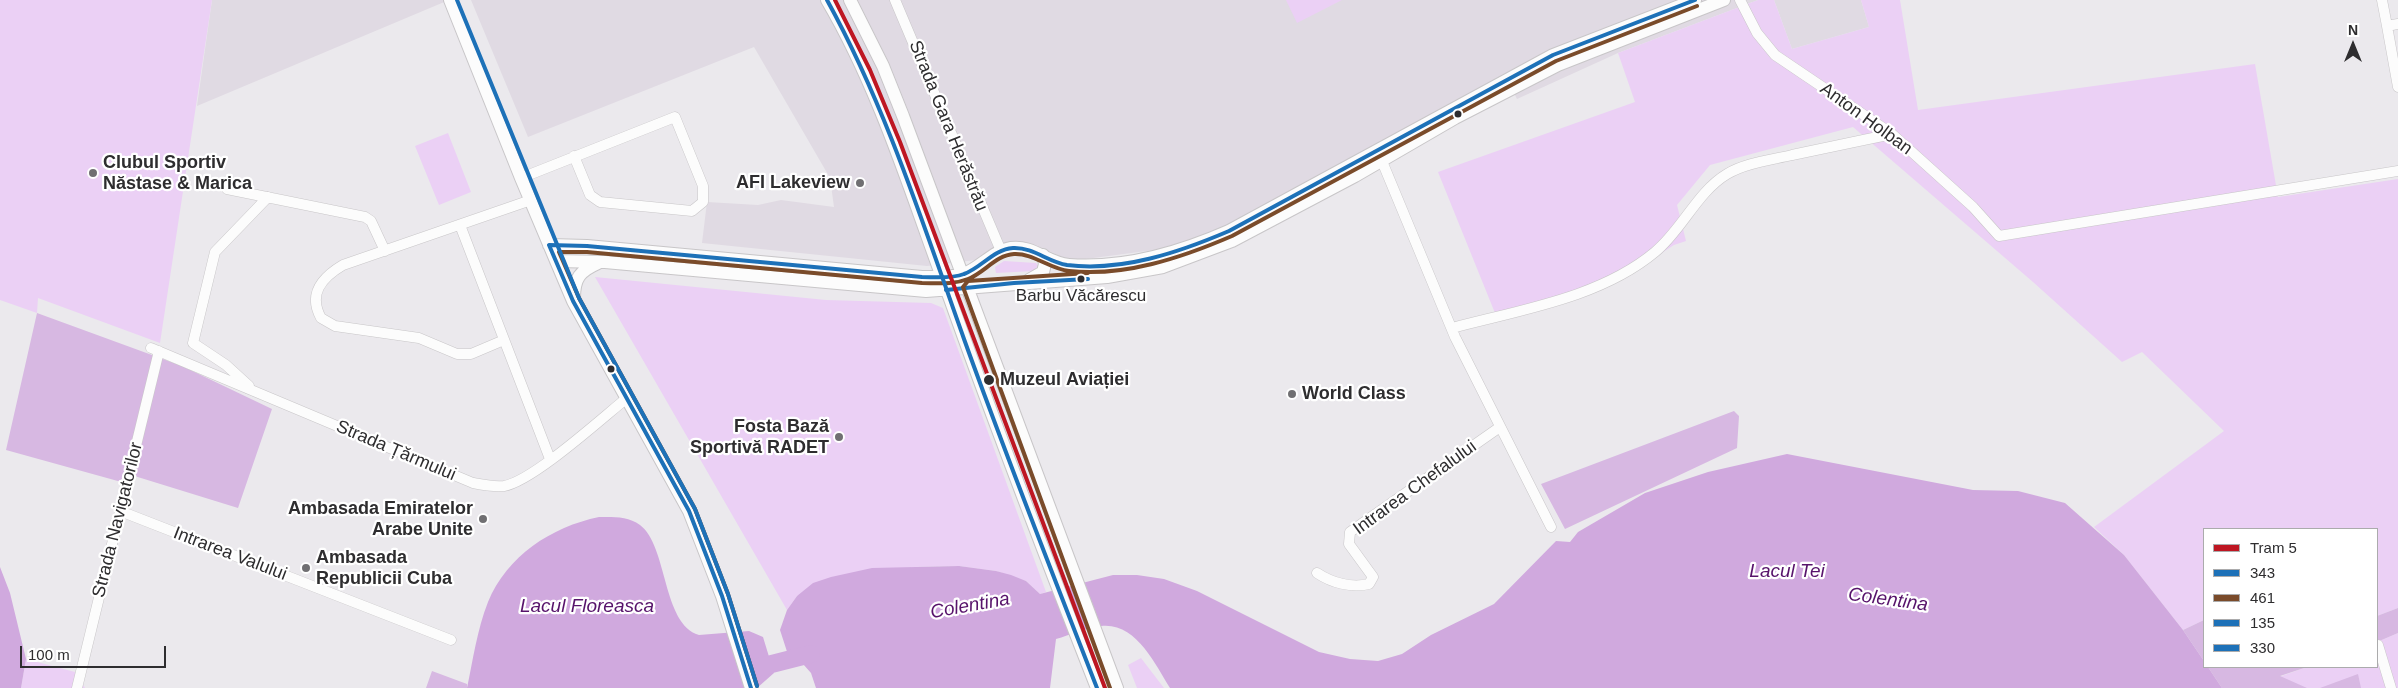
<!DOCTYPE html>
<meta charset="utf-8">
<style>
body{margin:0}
#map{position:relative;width:2398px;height:688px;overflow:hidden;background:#ebe9ed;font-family:Helvetica,sans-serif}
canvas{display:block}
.legend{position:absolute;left:2203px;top:528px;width:175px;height:140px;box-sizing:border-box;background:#fff;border:1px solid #ababac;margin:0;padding:6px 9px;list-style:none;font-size:15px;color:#2e2d2f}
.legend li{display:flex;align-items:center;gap:10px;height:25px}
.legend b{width:25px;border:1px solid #ababac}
.north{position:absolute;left:2328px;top:20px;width:50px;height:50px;-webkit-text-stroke:4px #fff;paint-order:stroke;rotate:0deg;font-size:14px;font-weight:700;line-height:20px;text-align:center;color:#2e2d2f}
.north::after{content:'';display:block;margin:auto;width:18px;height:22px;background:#2e2d2f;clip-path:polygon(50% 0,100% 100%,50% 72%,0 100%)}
.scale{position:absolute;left:20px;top:646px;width:146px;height:22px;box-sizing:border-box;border:2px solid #2e2d2f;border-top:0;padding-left:6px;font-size:15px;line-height:18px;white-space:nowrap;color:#2e2d2f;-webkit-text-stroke:4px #fff;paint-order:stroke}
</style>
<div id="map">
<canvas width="2398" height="688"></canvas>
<ul class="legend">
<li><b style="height:6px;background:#be1622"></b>Tram 5</li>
<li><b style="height:6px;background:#1d71b8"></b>343</li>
<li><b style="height:6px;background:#7a4b2a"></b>461</li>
<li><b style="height:6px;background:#1d71b8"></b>135</li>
<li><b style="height:6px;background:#1d71b8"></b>330</li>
</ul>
<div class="north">N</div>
<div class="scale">100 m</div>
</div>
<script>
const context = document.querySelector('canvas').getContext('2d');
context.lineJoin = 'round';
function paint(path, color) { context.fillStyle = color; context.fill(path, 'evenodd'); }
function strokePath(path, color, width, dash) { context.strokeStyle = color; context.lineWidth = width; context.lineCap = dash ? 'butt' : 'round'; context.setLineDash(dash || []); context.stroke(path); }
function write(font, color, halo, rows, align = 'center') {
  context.font = font + ' Helvetica,sans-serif'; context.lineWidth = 4.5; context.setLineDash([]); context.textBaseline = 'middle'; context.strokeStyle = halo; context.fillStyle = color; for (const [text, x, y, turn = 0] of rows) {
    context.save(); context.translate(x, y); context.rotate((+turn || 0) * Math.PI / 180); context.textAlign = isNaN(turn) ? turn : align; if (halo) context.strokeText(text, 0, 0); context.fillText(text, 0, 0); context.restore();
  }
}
paint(new Path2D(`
 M212,0H449L197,106Z
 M471,0H1758L1618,53L1517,99L1505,75L1238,223L1170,248L1070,261L1043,248L1012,244L976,260L927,266L702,243L707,202L758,205L781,200L834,207L830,178L754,47L528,137Z
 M1774,0H1861L1869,27L1792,49Z`), '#e0dae3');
paint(new Path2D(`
 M0,0H212L160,343L38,298L37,313L0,300Z
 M1286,0H1342L1297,23Z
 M1758,0H1774L1792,49L1869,27L1861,0H1900L1918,110L2255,64L2278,197L2398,179V608L2377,616V529H2204V620L2183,630L2124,555L2094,527L2224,431L2142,352L2122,362L2033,282L1853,127L1710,165L1677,205L1686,241L1674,245L1624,277L1497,318L1438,172L1635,102L1618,53Z
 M448,133L471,192L439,205L415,146Z
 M1004,261L1036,263L1038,266L1034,271L996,273L995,267Z
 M595,277L826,300L931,303L943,308L1046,592L1040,594L1026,581L996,571L959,566L914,567L797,596L787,610Z
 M2398,633V688H2248L2307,667H2377V642Z
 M1141,658L1164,688H1137L1128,665Z
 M26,659L75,672L85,688H21Z`), '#ebd0f5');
paint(new Path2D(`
 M37,313L182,366L272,409L238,508L128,474L125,483L6,450Z
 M1734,411L1739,416L1737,448L1565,529L1541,484Z
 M2398,608V633L2377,642V616Z
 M2204,620V661L2183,630Z
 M2208,667H2307L2280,676L2307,688H2222Z
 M432,671L467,684V688H426Z
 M2358,674L2361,688H2320Z`), '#d7b8e2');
paint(new Path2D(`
 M1787,454L1973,490L2018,491L2065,503L2124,555L2183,630L2204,661V667H2208L2222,688H1170C1155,664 1136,622 1101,626C1086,628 1070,635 1056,639L1050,688H816L811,673L803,664L792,667L780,630L787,610L797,596L813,583L831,577L872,568L959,566L996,571L1011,575L1026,581L1040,594L1113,575H1137L1164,579L1197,591L1319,652L1350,659L1378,661L1402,654L1431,635L1494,604L1556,541L1570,542L1578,532L1645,493L1708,472Z
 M599,517C613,517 628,516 640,525C668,546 662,624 699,635L749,631L763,637L774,673L757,688H467C473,660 477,630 488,602C507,556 551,527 599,517Z
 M0,567L10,593L26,659L21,688H0Z`), '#d0a9de');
strokePath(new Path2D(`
 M748,670L811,654`), '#d0a9de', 18);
const minor = new Path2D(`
 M895,0L1001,251
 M1740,0L1757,33L1775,55L1892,134L1973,207L1999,236L2398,171
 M2382,0L2387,26L2398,24
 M2387,26L2398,87
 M1379,154L1455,337L1551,527
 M521,178L675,117L703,186V202L692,211L600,202L590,195L574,156
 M227,189L365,217L371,221L385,251
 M460,225L550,459
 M1452,328C1519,310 1600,298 1655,252C1682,230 1697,192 1727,174C1745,163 1771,160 1792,155C1825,148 1858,141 1892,134
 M504,340L471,354H457L419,338L335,326L321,318C308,294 321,278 343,265L531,200
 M151,348L473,483C483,485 493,487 504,486C533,481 602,418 627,398
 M249,386L226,365L193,343L215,252L268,197
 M120,511L451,640
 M1317,573C1332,583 1351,588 1369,584L1373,577L1349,544L1350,532L1500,427
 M2378,645L2391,688
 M77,688L159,351`);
const major = new Path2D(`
 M450,0L521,178L573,301L689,511L722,596L751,688
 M827,0C881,92 912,197 949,296C996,428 1046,558 1097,688
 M850,0L883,66L903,116L1117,688
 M549,245L587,246L922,277C935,277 951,278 964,274C980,268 993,251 1011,248C1033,245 1047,263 1069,265C1124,269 1179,253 1229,231L1553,55L1695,0
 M556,261L605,262L926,291L1107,277L1163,267L1232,241L1355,176L1455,118L1558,65L1724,0
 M1029,280L1043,272L1045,264L1043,255
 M574,298C574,278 580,271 598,263`);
strokePath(minor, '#c8c6c8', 11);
strokePath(major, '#c8c6c8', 14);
strokePath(minor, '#fcfcfc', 10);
strokePath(major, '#fcfcfc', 12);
strokePath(new Path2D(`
 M946,290L1014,283L1088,279
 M751,688L722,596L689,511L573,301L549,245L587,246L922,277C935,277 951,279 964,274C981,268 994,249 1013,248C1033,247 1048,262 1067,265C1122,272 1180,252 1229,231L1553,55L1695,0`), '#1d71b8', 4);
strokePath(new Path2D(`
 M1088,273L968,281L963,287L1110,688
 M757,686L728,594L695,509L579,298L559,252H587L922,283C937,283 953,285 968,279C984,273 996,255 1014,254C1033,253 1050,269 1069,271C1124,277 1181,258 1232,236L1556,61L1697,6`), '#7a4b2a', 4);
strokePath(new Path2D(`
 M457,0L579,298L695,509L728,594L757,686`), '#1d71b8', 4);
strokePath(new Path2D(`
 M827,0C886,107 923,224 964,339C1006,456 1052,572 1097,688`), '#1d71b8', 4);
strokePath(new Path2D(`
 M835,0L870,70L900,142L1105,688`), '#be1622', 4);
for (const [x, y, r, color] of [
 [1458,114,4.5,"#2e2d2f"],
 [93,173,5,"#706f72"],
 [860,183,5,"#706f72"],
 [1081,279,4.5,"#2e2d2f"],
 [611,369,4.5,"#2e2d2f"],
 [989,380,6,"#2e2d2f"],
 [1292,394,5,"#706f72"],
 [839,437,5,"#706f72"],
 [483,519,5,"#706f72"],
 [306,568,5,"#706f72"]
]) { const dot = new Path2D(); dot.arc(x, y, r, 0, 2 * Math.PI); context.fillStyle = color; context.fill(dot); strokePath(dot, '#fff', 2); }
write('17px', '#2e2d2f', '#fff', [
 ["Barbu Văcărescu",1081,296]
]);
write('18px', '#2e2d2f', '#fff', [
 ["Anton Holban",1866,119,36],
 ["Strada Gara Herăstrău",948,126,68],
 ["Strada Țărmului",396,451,23],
 ["Intrarea Chefalului",1415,488,-36],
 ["Strada Navigatorilor",118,520,-76],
 ["Intrarea Valului",230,554,21]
]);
write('bold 18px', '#2e2d2f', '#fff', [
 ["Clubul Sportiv",103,163],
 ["Năstase & Marica",103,184],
 ["AFI Lakeview",850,183,"right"],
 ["World Class",1302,394],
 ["Fosta Bază",829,427,"right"],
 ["Sportivă RADET",829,448,"right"],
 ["Ambasada Emiratelor",473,509,"right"],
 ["Arabe Unite",473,530,"right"],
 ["Ambasada",316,558],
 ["Republicii Cuba",316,579]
], 'left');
write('bold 18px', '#2e2d2f', '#fff', [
 ["Muzeul Aviației",1000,380]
], 'left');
write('italic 19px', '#57136b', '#fff', [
 ["Lacul Tei",1787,572],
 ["Colentina",1888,600,8],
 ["Colentina",970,606,-10],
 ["Lacul Floreasca",587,607]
]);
</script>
